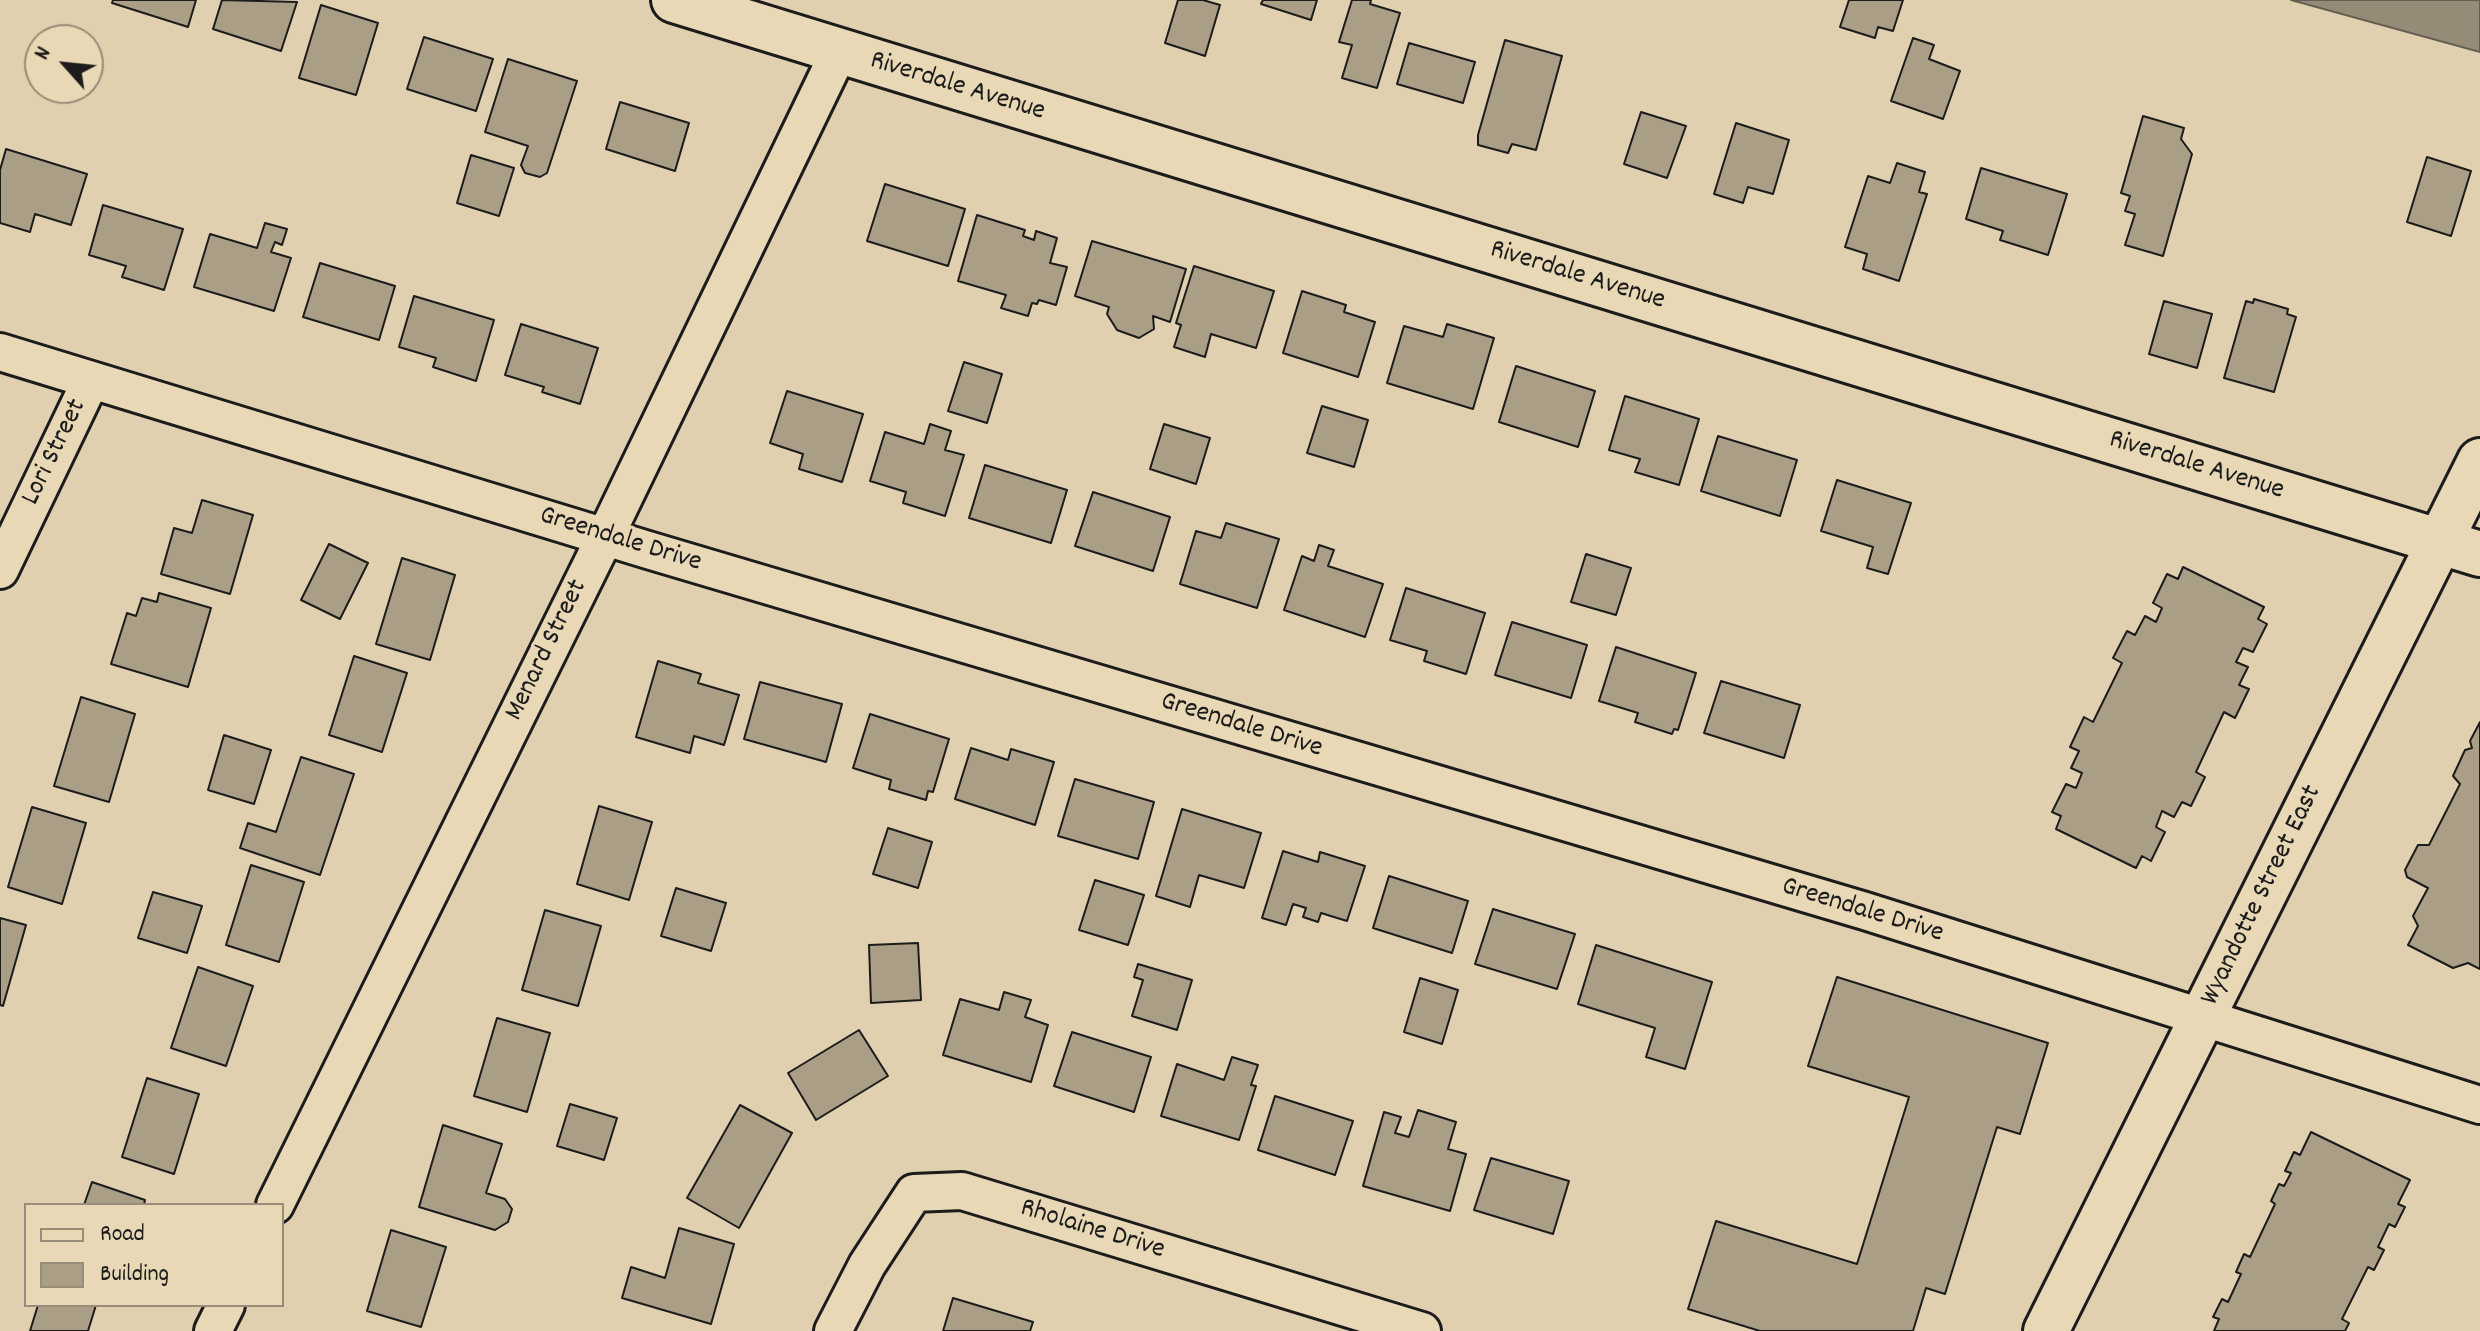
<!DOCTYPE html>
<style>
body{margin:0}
#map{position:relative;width:2480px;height:1331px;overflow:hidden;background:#e1d0af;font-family:Dekko,sans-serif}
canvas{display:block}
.legend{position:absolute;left:24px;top:1203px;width:260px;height:104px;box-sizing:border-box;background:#e9d8b5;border:2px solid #978d78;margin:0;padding:10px 14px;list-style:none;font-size:24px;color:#1c1c1c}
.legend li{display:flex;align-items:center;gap:16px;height:40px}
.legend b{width:40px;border:2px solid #978d78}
.north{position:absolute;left:24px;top:24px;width:80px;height:80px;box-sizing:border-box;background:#e9d8b5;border:2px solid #978d78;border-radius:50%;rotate:297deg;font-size:22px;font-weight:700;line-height:32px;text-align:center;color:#1c1c1c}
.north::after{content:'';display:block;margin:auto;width:28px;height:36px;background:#1c1c1c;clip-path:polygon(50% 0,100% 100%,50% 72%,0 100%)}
</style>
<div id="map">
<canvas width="2480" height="1331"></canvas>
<ul class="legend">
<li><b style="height:10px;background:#e9d8b5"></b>Road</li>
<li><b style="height:22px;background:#aa9e86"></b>Building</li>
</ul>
<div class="north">N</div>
</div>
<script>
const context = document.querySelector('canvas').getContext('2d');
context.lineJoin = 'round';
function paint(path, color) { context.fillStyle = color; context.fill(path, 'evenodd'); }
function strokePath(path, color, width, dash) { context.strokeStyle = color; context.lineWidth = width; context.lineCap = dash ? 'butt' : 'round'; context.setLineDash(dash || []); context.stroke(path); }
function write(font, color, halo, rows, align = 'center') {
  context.font = font + ' Dekko,sans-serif'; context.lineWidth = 6; context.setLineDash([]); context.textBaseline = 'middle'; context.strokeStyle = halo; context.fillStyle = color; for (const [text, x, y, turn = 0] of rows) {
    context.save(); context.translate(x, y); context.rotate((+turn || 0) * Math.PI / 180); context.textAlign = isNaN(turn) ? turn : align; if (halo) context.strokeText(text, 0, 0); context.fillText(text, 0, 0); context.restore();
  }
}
const water = new Path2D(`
 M2291,0H2480V52Z`);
paint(water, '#958b76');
strokePath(water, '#655f52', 2);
const building = new Path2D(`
 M113,0H196L188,27L112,3Z
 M222,0L297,2L281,51L213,29Z
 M1178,0H1203L1220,5L1205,56L1165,43Z
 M1263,0H1317L1311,20L1261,4Z
 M1352,0H1371L1370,4L1400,13L1377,88L1342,78L1352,45L1339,42Z
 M1849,0H1903L1893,31L1878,27L1875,38L1840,27Z
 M321,5L378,23L356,95L299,78Z
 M424,37L493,59L476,111L407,89Z
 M1913,38L1934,45L1929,59L1960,71L1943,119L1891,101Z
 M1505,40L1562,56L1536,150L1512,144L1508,153L1478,145V135Z
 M1409,43L1475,62L1463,103L1397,84Z
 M508,59L577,81L547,173L540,177L525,173L521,165L528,146L485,132Z
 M620,102L689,123L675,171L606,149Z
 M1641,112L1686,126L1667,178L1624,164Z
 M2143,116L2184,128L2181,139L2192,154L2163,256L2125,245L2135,214L2125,211L2130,196L2121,193Z
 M1736,123L1789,140L1773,194L1748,187L1743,203L1714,194Z
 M6,149L87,174L71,225L35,214L30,232L0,223V170Z
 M471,155L514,168L499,216L457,203Z
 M2427,157L2471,171L2451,236L2407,222Z
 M1897,163L1925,172L1919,192L1927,194L1899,281L1863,269L1867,254L1845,247L1868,176L1890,183Z
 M1981,168L2067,194L2048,255L2000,240L2003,231L1966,219Z
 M885,184L965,209L948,266L867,241Z
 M103,205L183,229L164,290L122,277L126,266L89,255Z
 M977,215L1025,230L1023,236L1034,240L1036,231L1057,238L1050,263L1067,267L1056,305L1039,300L1037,304L1032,303L1028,316L1001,308L1006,295L958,281Z
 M265,223L287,229L282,245L275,242L271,252L291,258L274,311L194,287L210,234L257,248Z
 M1092,241L1186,269L1170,322L1153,316L1154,329L1139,338L1117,330L1107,314L1109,307L1075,296Z
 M320,263L395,286L379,340L303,317Z
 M1194,266L1274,291L1256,348L1211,334L1205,357L1174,347L1181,325L1176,323Z
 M1302,291L1346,305L1344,312L1375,322L1358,377L1283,353Z
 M414,296L494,320L476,381L433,367L436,358L399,347Z
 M2254,299L2288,309L2287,314L2296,317L2274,392L2224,378L2246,301L2253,303Z
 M2164,301L2212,314L2197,368L2149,354Z
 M521,324L598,348L580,404L542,392L544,387L505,375Z
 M1447,324L1494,338L1473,409L1387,383L1404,326L1443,337Z
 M964,362L1002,374L987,423L948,411Z
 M1516,366L1595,391L1578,447L1499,422Z
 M787,391L863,414L842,482L799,469L803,454L770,443Z
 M1625,396L1699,419L1679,485L1635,472L1640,459L1609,450Z
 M1322,406L1368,420L1354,467L1307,453Z
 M930,424L951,431L945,450L964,455L945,516L903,503L906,492L870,481L885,432L924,444Z
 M1164,424L1210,438L1196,484L1150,469Z
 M1718,436L1797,460L1780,516L1701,491Z
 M985,465L1067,490L1051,543L969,518Z
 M1837,480L1911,503L1888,574L1867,568L1873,547L1821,531Z
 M1093,492L1170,517L1153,571L1075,546Z
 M202,500L253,515L230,594L161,574L174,528L192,533Z
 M1226,523L1279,539L1257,608L1180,584L1196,531L1221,538Z
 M329,544L368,563L340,619L301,600Z
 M1319,545L1334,550L1328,566L1383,584L1365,637L1284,610L1302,556L1314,561Z
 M1586,554L1631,568L1616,615L1571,602Z
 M402,558L455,575L430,660L376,644Z
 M2183,567L2264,607L2258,619L2267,624L2253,652L2243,648L2236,662L2248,667L2239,685L2249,689L2235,718L2224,712L2196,772L2205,777L2191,806L2182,802L2174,817L2162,811L2156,827L2165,832L2151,861L2142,856L2136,868L2056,829L2061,816L2052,812L2066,784L2076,788L2082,773L2071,768L2079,751L2070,747L2084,717L2093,722L2122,663L2113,658L2127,631L2135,635L2145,616L2156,622L2162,608L2153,603L2167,574L2178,579Z
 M1406,588L1485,613L1466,674L1424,661L1427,651L1390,640Z
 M159,593L211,608L188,687L111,664L127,613L136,616L142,598L157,602Z
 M1512,622L1587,645L1571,698L1495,675Z
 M1616,647L1696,673L1678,730L1674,729L1672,734L1635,722L1638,713L1599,701Z
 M354,656L407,673L382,752L329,735Z
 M658,661L701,674L698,683L739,695L724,745L694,736L690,753L636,737Z
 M1721,681L1800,705L1784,758L1704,733Z
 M760,682L842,704L826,762L744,739Z
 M81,697L135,714L109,802L54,786Z
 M870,714L949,739L933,792L928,791L926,800L889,789L891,780L853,768Z
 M2480,722V969L2468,963L2453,968L2408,945L2418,926L2413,916L2428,888L2407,877L2405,870L2418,845H2429L2460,784L2453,776L2465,750L2472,748L2470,741Z
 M224,735L271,750L254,804L208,790Z
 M971,748L1008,760L1011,749L1054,762L1035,825L955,799Z
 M301,757L354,774L320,875L240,848L248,823L276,832Z
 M1075,779L1154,802L1138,859L1058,836Z
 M599,806L652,822L629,900L577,884Z
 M32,807L86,823L62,904L8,887Z
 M1182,809L1261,833L1244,888L1199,875L1190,907L1156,896Z
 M888,828L932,842L918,888L873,874Z
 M1283,851L1318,862L1320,852L1365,866L1347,921L1321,913L1318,922L1303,917L1306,908L1293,904L1286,925L1262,918Z
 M251,865L304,882L279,962L226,945Z
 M1389,876L1468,901L1452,953L1373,928Z
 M1095,880L1144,895L1128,945L1079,930Z
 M676,888L726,903L711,951L661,936Z
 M153,892L202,906L187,953L138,938Z
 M1493,909L1575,934L1557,989L1475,964Z
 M545,910L601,926L578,1006L522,990Z
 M0,918L26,925L3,1006L0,1005Z
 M918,943L921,1000L871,1003L869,945Z
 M1596,945L1712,982L1685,1069L1646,1057L1655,1028L1578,1004Z
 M1138,964L1192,980L1177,1030L1132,1016L1143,980L1134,977Z
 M198,967L253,986L226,1066L171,1048Z
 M1837,977L2048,1043L2020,1134L1997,1127L1945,1294L1926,1288L1913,1331H1760L1688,1309L1716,1221L1857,1264L1909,1097L1808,1066Z
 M1420,978L1458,990L1442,1044L1404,1032Z
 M1004,992L1031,1000L1025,1017L1048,1025L1031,1082L943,1055L960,999L999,1010Z
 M497,1018L550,1033L527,1112L474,1096Z
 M859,1030L888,1076L816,1120L788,1073Z
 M1072,1032L1151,1057L1134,1112L1054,1086Z
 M1232,1057L1258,1065L1251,1085L1256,1086L1239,1140L1161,1116L1177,1064L1224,1080Z
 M147,1078L199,1094L174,1174L122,1157Z
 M1275,1096L1353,1121L1335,1175L1258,1150Z
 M570,1104L617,1118L604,1160L557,1146Z
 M740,1105L792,1133L739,1228L687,1198Z
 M1418,1110L1456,1122L1448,1149L1466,1154L1450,1211L1363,1186L1384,1112L1401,1117L1395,1133L1409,1137Z
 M443,1125L502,1144L486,1193L505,1199L512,1209L508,1222L495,1230L419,1207Z
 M2311,1132L2410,1180L2398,1204L2405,1207L2395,1227L2389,1224L2378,1247L2384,1250L2374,1270L2368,1267L2342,1319L2349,1323L2345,1331H2214L2219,1319L2213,1317L2222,1299L2228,1302L2241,1274L2236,1272L2244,1254L2250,1257L2275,1204L2271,1201L2279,1184L2284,1186L2291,1173L2285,1171L2294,1152L2300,1155Z
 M1491,1158L1569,1181L1553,1234L1474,1210Z
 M92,1182L145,1200L144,1205H84Z
 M679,1228L734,1244L711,1324L622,1298L631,1267L665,1278Z
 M391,1230L446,1247L421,1327L367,1311Z
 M953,1298L1033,1322L1030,1331H943Z
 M38,1305H96L88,1331H30Z`);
paint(building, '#aa9e86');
strokePath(building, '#1c1c1c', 2);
const street = new Path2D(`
 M0,352L648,550L1865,911L2480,1105
 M0,570L91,380
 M275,1205L605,537L839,52
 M213,1331L226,1305
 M833,1331L867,1265L914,1193L962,1191L1422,1331`);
const secondary = new Path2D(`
 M674,0L2480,554
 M2046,1331L2480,461`);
strokePath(street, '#1c1c1c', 42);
strokePath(secondary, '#1c1c1c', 50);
strokePath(street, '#e9d8b5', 36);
strokePath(secondary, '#e9d8b5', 44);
write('28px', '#1c1c1c', '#e9d8b5', [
 ["Riverdale Avenue",957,88,17],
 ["Riverdale Avenue",1577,277,17],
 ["Lori Street",56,453,-64],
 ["Riverdale Avenue",2196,467,17],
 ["Greendale Drive",620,541,17],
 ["Menard Street",548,651,-64],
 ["Greendale Drive",1241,727,17],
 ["Wyandotte Street East",2263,896,-64],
 ["Greendale Drive",1862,912,17],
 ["Rholaine Drive",1092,1231,17]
]);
</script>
